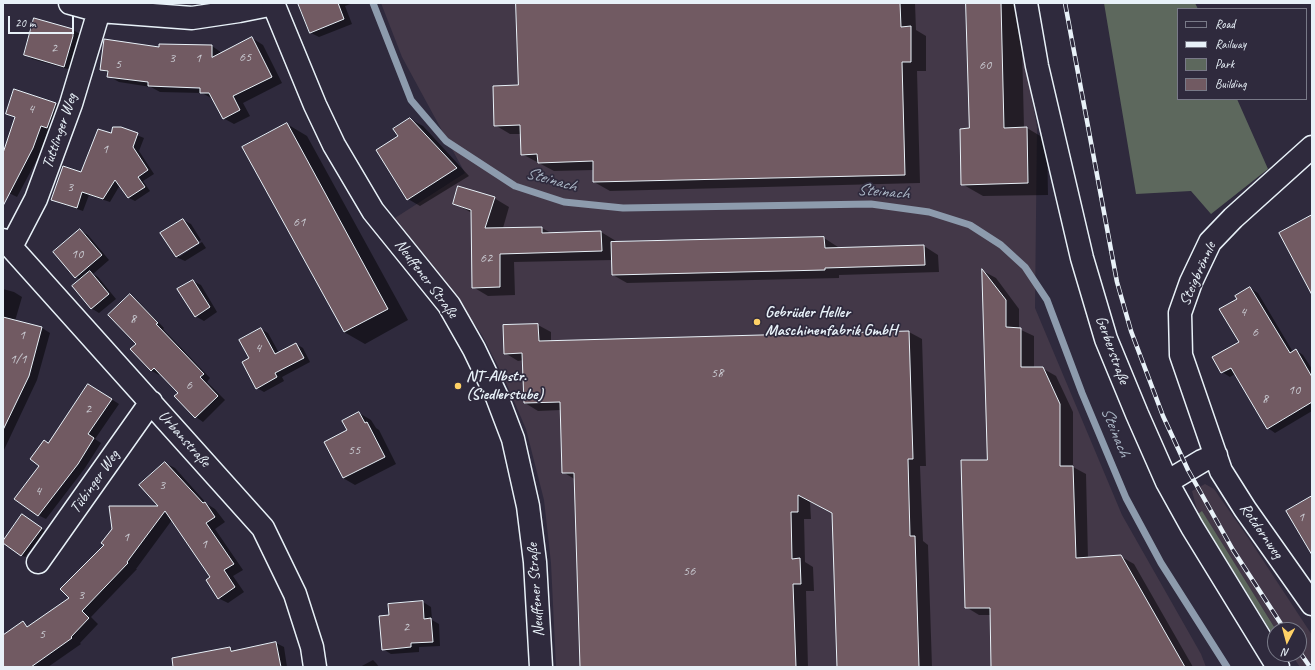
<!DOCTYPE html>
<meta charset="utf-8">
<style>
body{margin:0}
#map{position:relative;width:1315px;height:670px;overflow:hidden;background:#2f2a3d;font-family:Caveat,sans-serif}
canvas{display:block}
.frame{position:absolute;inset:0;border:4px solid #e8f1f8;pointer-events:none}
.legend{position:absolute;left:1177px;top:8px;width:130px;height:92px;box-sizing:border-box;background:#2f2a3d;border:1px solid #797a88;margin:0;padding:5px 7px;list-style:none;font-size:12px;color:#e8f1f8}
.legend li{display:flex;align-items:center;gap:8px;height:20px}
.legend b{width:20px;border:1px solid #797a88}
.north{position:absolute;left:1267px;top:622px;width:40px;height:40px;box-sizing:border-box;background:#2f2a3d;border:1px solid #797a88;border-radius:50%;rotate:186deg;font-size:11px;font-weight:700;line-height:16px;text-align:center;color:#e8f1f8}
.north::after{content:'';display:block;margin:auto;width:14px;height:18px;background:#ffd166;clip-path:polygon(50% 0,100% 100%,50% 72%,0 100%)}
.scale{position:absolute;left:8px;top:16px;width:66px;height:18px;box-sizing:border-box;border:2px solid #e8f1f8;border-top:0;padding-left:5px;font-size:12px;line-height:14px;white-space:nowrap;color:#e8f1f8;-webkit-text-stroke:3px #2f2a3d;paint-order:stroke}
</style>
<div id="map">
<canvas width="1315" height="670"></canvas>
<div class="frame"></div>
<ul class="legend">
<li><b style="height:5px;background:#2f2a3d"></b>Road</li>
<li><b style="height:5px;background:#e8f1f8"></b>Railway</li>
<li><b style="height:11px;background:#5d685d"></b>Park</li>
<li><b style="height:11px;background:#715a62"></b>Building</li>
</ul>
<div class="north">N</div>
<div class="scale">20 m</div>
</div>
<script>
const context = document.querySelector('canvas').getContext('2d');
context.lineJoin = 'round';
function paint(path, color) { context.fillStyle = color; context.fill(path, 'evenodd'); }
function strokePath(path, color, width, dash) { context.strokeStyle = color; context.lineWidth = width; context.lineCap = dash ? 'butt' : 'round'; context.setLineDash(dash || []); context.stroke(path); }
function write(font, color, halo, rows, align = 'center') {
  context.font = font + ' Caveat,sans-serif'; context.lineWidth = 3.5; context.setLineDash([]); context.textBaseline = 'middle'; context.strokeStyle = halo; context.fillStyle = color; for (const [text, x, y, turn = 0] of rows) {
    context.save(); context.translate(x, y); context.rotate((+turn || 0) * Math.PI / 180); context.textAlign = isNaN(turn) ? turn : align; if (halo) context.strokeText(text, 0, 0); context.fillText(text, 0, 0); context.restore();
  }
}
paint(new Path2D(`
 M381,3H1015L1037,127L1035,308L1122,515L1201,654L1206,667H556L551,563L544,500L526,429L505,380L482,335L456,298L395,218L465,173L402,57Z
 M1205,484L1214,489L1249,539L1312,635V667H1300L1291,654H1299V630H1276L1202,512L1198,514L1192,491Z`), '#433848');
paint(new Path2D(`
 M1104,3H1195L1198,9H1178V99H1237L1268,169L1211,214L1191,191L1136,194Z
 M1202,511L1276,630H1275V638L1198,514Z`), '#5d685d');
paint(new Path2D(`
 M189,3H226L223,4Z
 M299,3H353L345,6L352,24L319,37L311,33Z
 M517,3H915L916,30L926,36V71H917L920,183L610,191L594,182V170L554,171L522,154L521,134H510L495,125L519,86Z
 M967,3H1021L1024,128H1027L1047,140L1048,195L983,196L962,184L970,129Z
 M73,30L80,34V40L71,70L32,59L25,55Z
 M252,38L263,45L282,83L243,103L250,116L234,124L223,118L213,99L202,93L160,92L151,87L119,82L108,76L109,74L101,69L160,48L212,46L222,53ZM153,85L205,87V89L155,87Z
 M15,90L56,104L63,109L55,132L48,130L41,152L17,197L3,190V153H4L16,118L7,114Z
 M410,119L423,126L469,176L420,206L408,199L399,136Z
 M287,124L307,136L408,320L365,344L344,332Z
 M120,128L144,138L139,151L154,174L143,181L150,191L135,201L129,198L120,185L110,202L89,195L83,211L59,203L52,199L82,173L112,135Z
 M494,198L509,207L503,228H542L551,233L601,232L616,241V243L824,238L838,247V249L924,246L938,255L939,272L839,275V278L627,283L613,275V260L514,262L515,295L488,296L473,287L472,213L454,203Z
 M183,220L191,224L201,240L179,254V257L202,242L206,248L185,261L176,257Z
 M80,230L88,235L109,260L93,274L98,277L116,299L99,313L91,308L81,280L76,277Z
 M983,271L996,278L1019,309V329L1034,336V368H1042L1056,376L1073,412V467L1086,474L1088,559L1120,556L1134,564L1193,667H992L991,615H979L966,607L988,461Z
 M193,281L201,285L217,312L204,321L195,316Z
 M1250,288L1258,293L1293,352L1296,350L1303,355L1312,369V411L1275,433L1268,428L1235,374L1230,377L1222,372L1240,342L1238,299Z
 M3,289L14,292L22,297L15,321L42,328L50,333L37,380L3,452Z
 M130,295L137,300L164,328L163,329L210,378L207,382L225,400L203,422L196,417L176,396L180,393L161,373L159,375L152,371L132,349L137,344Z
 M538,325L551,332V342L909,332L922,339L926,466H920L923,541L928,545L932,667H838L834,513L810,502L811,519H804L805,562L813,567L814,591H806L808,667H581L576,480L563,472L561,410L538,411L525,403L524,360L518,361L505,353Z
 M261,329L268,333L279,353L296,344L303,348L310,362L282,377L284,381L264,392L257,388Z
 M96,389L119,404L95,439L101,443L85,468L46,519L38,515L40,466L49,444Z
 M359,413L371,420L376,428L379,430L396,464L355,485L343,478L348,431Z
 M165,463L175,468L207,504L215,509L225,522L215,529L243,570L233,576L244,592L228,603L218,598L211,578L172,520L136,569H137L91,617L98,624L80,643L81,644L48,667H3V640L27,628L70,598L160,507Z
 M26,518L45,531L25,557L21,555Z
 M423,602L431,607L432,620L439,624L440,646L419,647V652L391,654L383,649L390,616Z
 M276,643L284,647L287,667H197L230,648L235,651Z
 M373,660L376,663L379,667H360Z`), '#0007');
strokePath(new Path2D(`
 M373,3L411,100L446,141L515,186L564,202L623,208L871,204L929,212L970,225L1001,245L1025,267L1047,300L1082,393L1126,498L1161,563L1227,667`), '#8d9bad', 7);
const building = new Path2D(`
 M298,3H338L344,19L310,33Z
 M516,3H900L901,27L911,26V62H902L905,175L593,182V161L538,163L537,154L521,155L520,125L494,126L493,86L518,85Z
 M966,3H1001L1004,128L1027,127L1028,183L961,185L960,129L969,128Z
 M34,18L73,29V36L64,67L24,55Z
 M252,37L272,77L233,96L240,110L223,119L209,93H200V88L148,86V82L107,77L108,71L100,70L104,39L159,47V44L212,45V57Z
 M14,89L56,103L47,128L41,126L33,148L3,206V153L15,117L6,114Z
 M410,118L457,168L407,200L376,150L398,136L393,129Z
 M287,123L388,309L344,332L242,147Z
 M113,127H121L138,133L133,147L148,170L138,177L145,187L128,198L115,180L103,199L82,192L77,208L51,200L63,166L81,172L98,129L111,133Z
 M458,186L495,197L485,228L542,227V233L601,231L602,251L500,254V287L472,288L471,210L453,204Z
 M1312,215V295L1279,233Z
 M183,219L199,243L176,257L160,233Z
 M80,229L102,255L75,278L53,252Z
 M824,237L825,248L924,245L925,265L825,268V270L612,275L611,242Z
 M982,269L1006,300V327L1021,328V367H1043L1060,404V466H1073L1076,558L1121,555L1185,667H991L990,608H965L961,460H987Z
 M90,271L109,294L91,309L72,286Z
 M193,280L210,307L195,317L177,289Z
 M1250,287L1290,353L1296,349L1312,377V402L1267,429L1231,368L1221,373L1212,357L1239,342L1219,309L1237,299L1235,296Z
 M130,294L158,323L156,324L204,374L200,377L218,396L195,418L174,396L178,393L154,368L151,371L130,349L136,344L108,315Z
 M3,317L42,327L29,376L3,430Z
 M538,324L539,341L909,331L913,459H908L910,536H915L919,667H837L832,513L798,495V512H791L792,559L800,558L801,584H793L796,667H580L574,473H562L560,402L524,403L522,353L504,354L503,325Z
 M261,328L275,354L296,343L304,358L275,373L277,377L256,389L242,362L249,358L239,340Z
 M88,384L112,399L88,434L94,438L78,464L38,516L14,499L39,466L30,459L44,440L48,443Z
 M359,412L365,423L367,422L385,457L343,478L324,442L347,430L342,421Z
 M165,462L203,503L205,502L215,517L206,523L234,564L224,570L235,587L218,599L206,580L210,577L165,511L127,562L128,563L82,611L89,618L71,637L72,638L31,667H3V635L23,621L27,627L69,598L60,589L104,545L101,543L112,529L109,506H158L139,485Z
 M1312,496V555L1286,511Z
 M22,514L42,528L21,556L3,543V541Z
 M423,601L424,619L431,618L433,642L411,643V647L382,650L379,616L389,615L388,604Z
 M276,642L281,667H173L172,658L230,647L231,651Z`);
paint(building, '#715a62');
strokePath(building, '#e8f1f8', 1);
const minor = new Path2D(`
 M70,3L99,11L192,18L239,11L274,4
 M1026,3L1037,66L1082,258L1106,339L1137,414L1167,482L1192,527L1278,667
 M1312,147L1233,218L1210,242L1191,282L1180,313L1181,355L1221,471L1245,509L1312,604
 M3,240L11,247L263,528L295,594L312,647L315,667
 M11,247L36,199L71,104L99,11
 M1167,482L1202,461L1216,455
 M38,562L151,402`);
const secondary = new Path2D(`
 M273,3L315,105L334,145L373,211L449,305L474,349L497,397L513,439L528,506L535,562L541,667`);
strokePath(minor, '#e8f1f8', 25);
strokePath(secondary, '#e8f1f8', 25);
strokePath(minor, '#2f2a3d', 22);
strokePath(secondary, '#2f2a3d', 22);
const rail = new Path2D(`
 M1065,3L1117,282L1131,331L1163,416L1188,470L1233,550L1285,630
 M1299,651L1310,667`);
strokePath(rail, '#e8f1f8', 4.5);
strokePath(rail, '#2f2a3d', 3, [9]);
for (const [x, y, r, color] of [
 [757,322,4,"#ffd166"],
 [458,386,4,"#ffd166"]
]) { const dot = new Path2D(); dot.arc(x, y, r, 0, 2 * Math.PI); context.fillStyle = color; context.fill(dot); strokePath(dot, '#2f2a3d', 1.5); }
write('14px', '#cacbd2', null, [
 ["2",54,48],
 ["65",245,57],
 ["3",172,58],
 ["1",198,58],
 ["5",118,64],
 ["60",985,65],
 ["4",31,109],
 ["1",105,149],
 ["3",70,187],
 ["61",299,222],
 ["10",77,254],
 ["62",486,258],
 ["4",1243,312],
 ["8",133,319],
 ["6",1255,332],
 ["1",22,335],
 ["4",258,348],
 ["1/1",18,359],
 ["58",717,373],
 ["6",189,385],
 ["10",1294,390],
 ["8",1265,399],
 ["2",88,409],
 ["55",354,450],
 ["3",162,485],
 ["4",38,491],
 ["1",1301,517],
 ["1",126,537],
 ["1",204,544],
 ["56",689,571],
 ["3",81,595],
 ["2",406,627],
 ["5",42,634]
]);
write('16px', '#e8f1f8', '#2f2a3d', [
 ["Tuttlinger Weg",60,131,-71],
 ["Steigbrönnle",1198,274,-66],
 ["Neuffener Straße",426,279,53],
 ["Gerberstraße",1112,350,70],
 ["Urbanstraße",184,439,48],
 ["Tübinger Weg",95,482,-55],
 ["Rotdornweg",1261,531,55],
 ["Neuffener Straße",536,590,-94]
]);
write('bold 16px', '#e8f1f8', '#2f2a3d', [
 ["Gebrüder Heller",765,313],
 ["Maschinenfabrik GmbH",765,331],
 ["NT-Albstr.",466,377],
 ["(Siedlerstube)",466,395]
], 'left');
write('italic 17px', '#abb7c6', '#2f2a3d', [
 ["Steinach",551,180,16],
 ["Steinach",883,192,5],
 ["Steinach",1115,432,68]
]);
</script>
